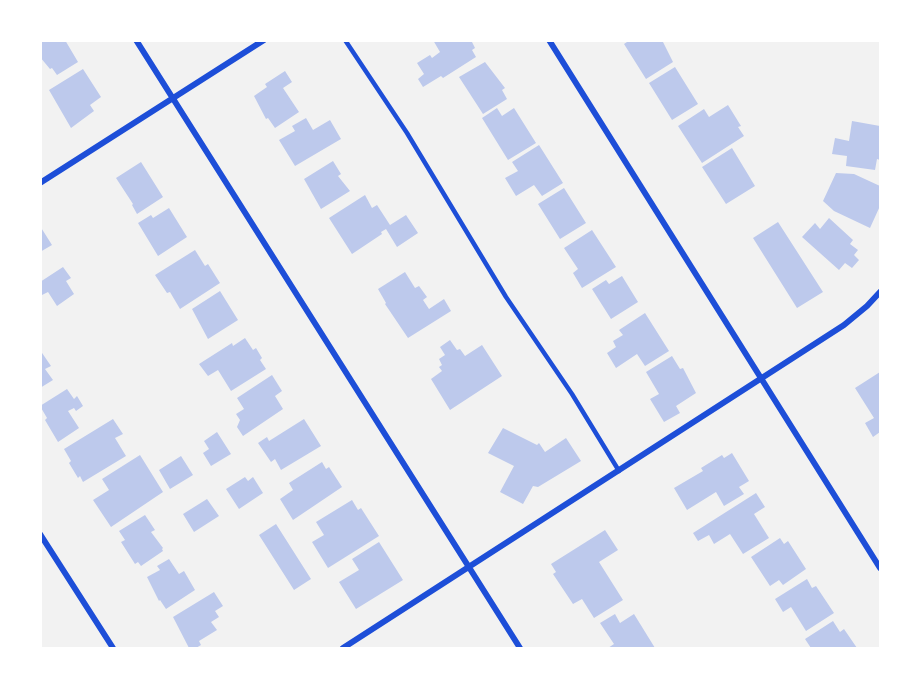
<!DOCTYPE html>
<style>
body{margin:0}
#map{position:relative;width:921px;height:689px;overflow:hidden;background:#f2f2f2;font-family:Roboto,sans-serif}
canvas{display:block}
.frame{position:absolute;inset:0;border:42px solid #fff;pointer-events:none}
</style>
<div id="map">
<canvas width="921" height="689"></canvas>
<div class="frame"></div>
</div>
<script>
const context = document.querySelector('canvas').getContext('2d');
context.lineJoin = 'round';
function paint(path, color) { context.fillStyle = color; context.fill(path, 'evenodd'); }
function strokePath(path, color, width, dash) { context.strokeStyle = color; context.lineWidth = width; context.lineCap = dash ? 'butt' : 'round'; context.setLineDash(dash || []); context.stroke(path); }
paint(new Path2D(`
 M40,40H65L78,62L57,75L52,68L50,69L40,57Z
 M433,40H471L475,48L472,50L476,57L443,78L441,76L423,87L418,79L424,74L417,63L430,55L432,58L440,52Z
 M630,40H662L673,62L646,79L624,44Z
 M485,62L505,88L502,90L507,99L483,114L459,77Z
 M675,67L698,104L672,120L649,83Z
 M83,69L101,97L90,105L94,111L71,128L49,90Z
 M285,71L292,82L283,88L299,112L275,128L268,118L266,119L254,96L267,87L265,84Z
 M728,105L741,126L738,127L744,136L702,163L678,126L704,109L709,117Z
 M497,108L502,116L514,108L536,143L508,160L482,118Z
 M306,118L313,130L330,120L341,139L295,166L279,140L295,131L292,126Z
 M852,121L880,126V160L877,159L875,170L846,166L847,156L832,154L835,138L849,141Z
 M539,145L563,183L542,196L534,185L516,196L505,178L518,171L512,162Z
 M732,148L755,186L726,204L702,167Z
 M333,161L341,174L338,176L350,191L321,209L304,179Z
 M141,162L163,197L137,214L132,205L133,204L116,178Z
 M836,173L854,174L880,186V206L870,228L834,211L823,201Z
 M564,188L586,223L560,239L538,204Z
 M365,195L372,208L377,205L390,225L406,215L418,233L397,247L386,229L381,232L382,234L352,254L329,218Z
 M169,208L187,237L158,256L138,223L151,215L153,218Z
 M829,218L853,240L850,244L858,250L854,255L859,260L852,268L845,263L839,270L802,237L815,223L820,229Z
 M778,222L823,292L797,308L753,238Z
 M40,226L52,245L40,252Z
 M592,230L616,267L582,288L573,273L578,269L564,248Z
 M195,250L205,266L208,264L220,283L180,309L170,292L167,293L155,275Z
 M63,267L71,278L66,281L74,294L57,306L48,292L40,296V282Z
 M405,272L415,288L419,286L427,297L423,300L429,309L444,299L451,311L408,338L385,304L386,303L378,289Z
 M622,276L638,302L611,319L592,289L606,280L609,284Z
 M220,291L238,320L208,339L192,309Z
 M645,313L669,351L645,366L637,354L616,368L607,353L616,347L613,341L623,335L619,330Z
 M245,338L253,350L256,348L262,358L260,360L266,369L231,391L218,370L208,376L199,364L232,343L233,346Z
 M450,340L457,350L460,349L465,356L482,345L502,376L450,410L431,379L442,371L439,367L442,365L439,359L445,355L440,347Z
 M40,350L51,366L45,369L53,380L40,388Z
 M672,356L680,369L683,368L696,393L676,406L680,413L664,422L650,399L659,394L646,372Z
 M880,372V432L873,437L865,423L874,418L855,388Z
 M272,375L282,391L275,396L283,409L243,436L237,427L240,420L236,414L244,409L237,398Z
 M67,389L74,399L77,396L83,406L76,411L74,408L68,411L79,428L58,442L45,420L47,418L40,406Z
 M113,419L123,434L115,438L126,456L83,482L80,476L78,478L69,463L71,461L64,449Z
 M304,419L321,446L281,470L275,459L271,462L258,443L267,437L269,441Z
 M503,428L537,445L539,443L545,452L566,438L581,461L538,487L533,486L523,504L500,492L514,466L488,453Z
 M217,432L231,454L211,466L203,453L209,449L204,441Z
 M732,453L749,481L739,487L744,494L724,506L716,492L687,510L674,488L703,471L701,468L722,455L724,458Z
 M140,455L163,492L111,527L93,500L109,490L102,479Z
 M181,456L193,475L170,489L159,470Z
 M322,462L326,469L329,467L342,487L293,520L280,499L293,490L289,483Z
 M245,477L248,481L253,477L263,493L239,509L226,489Z
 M756,493L765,507L754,514L769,538L743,554L730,534L714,544L709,535L698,541L693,533Z
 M207,499L219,516L194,532L183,514Z
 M352,500L358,510L361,508L379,536L328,568L312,542L324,535L316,522Z
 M145,515L155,530L151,532L163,548L162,549L163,551L141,566L138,562L135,564L121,542L125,540L119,531Z
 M276,524L311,579L294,590L259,535Z
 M605,530L618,550L599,562L623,600L594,618L582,599L573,604L553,574L556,572L551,564Z
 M780,538L784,544L788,541L806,569L783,585L779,580L770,586L751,557Z
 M379,542L403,580L356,609L339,582L359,570L352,559Z
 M169,559L179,574L184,571L195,590L166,609L160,600L159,601L147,577L160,570L157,566Z
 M807,579L812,588L816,586L834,613L806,631L791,607L783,612L775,599Z
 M214,592L223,606L215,611L219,617L211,622L217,630L199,641L201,645L196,648H189L173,617Z
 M615,614L620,623L634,614L655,648H608L614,644L600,623Z
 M833,621L840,632L844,629L857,648H811L805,639Z`), '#bdc9ec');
strokePath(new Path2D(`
 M345,40L407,133L506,297L572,394L619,471`), '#1d4ed8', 4.5);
strokePath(new Path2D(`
 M136,40L520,648
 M549,40L880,568
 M40,183L264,40
 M40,534L113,648
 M343,648L844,325L867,306L880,292`), '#1d4ed8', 6);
</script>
